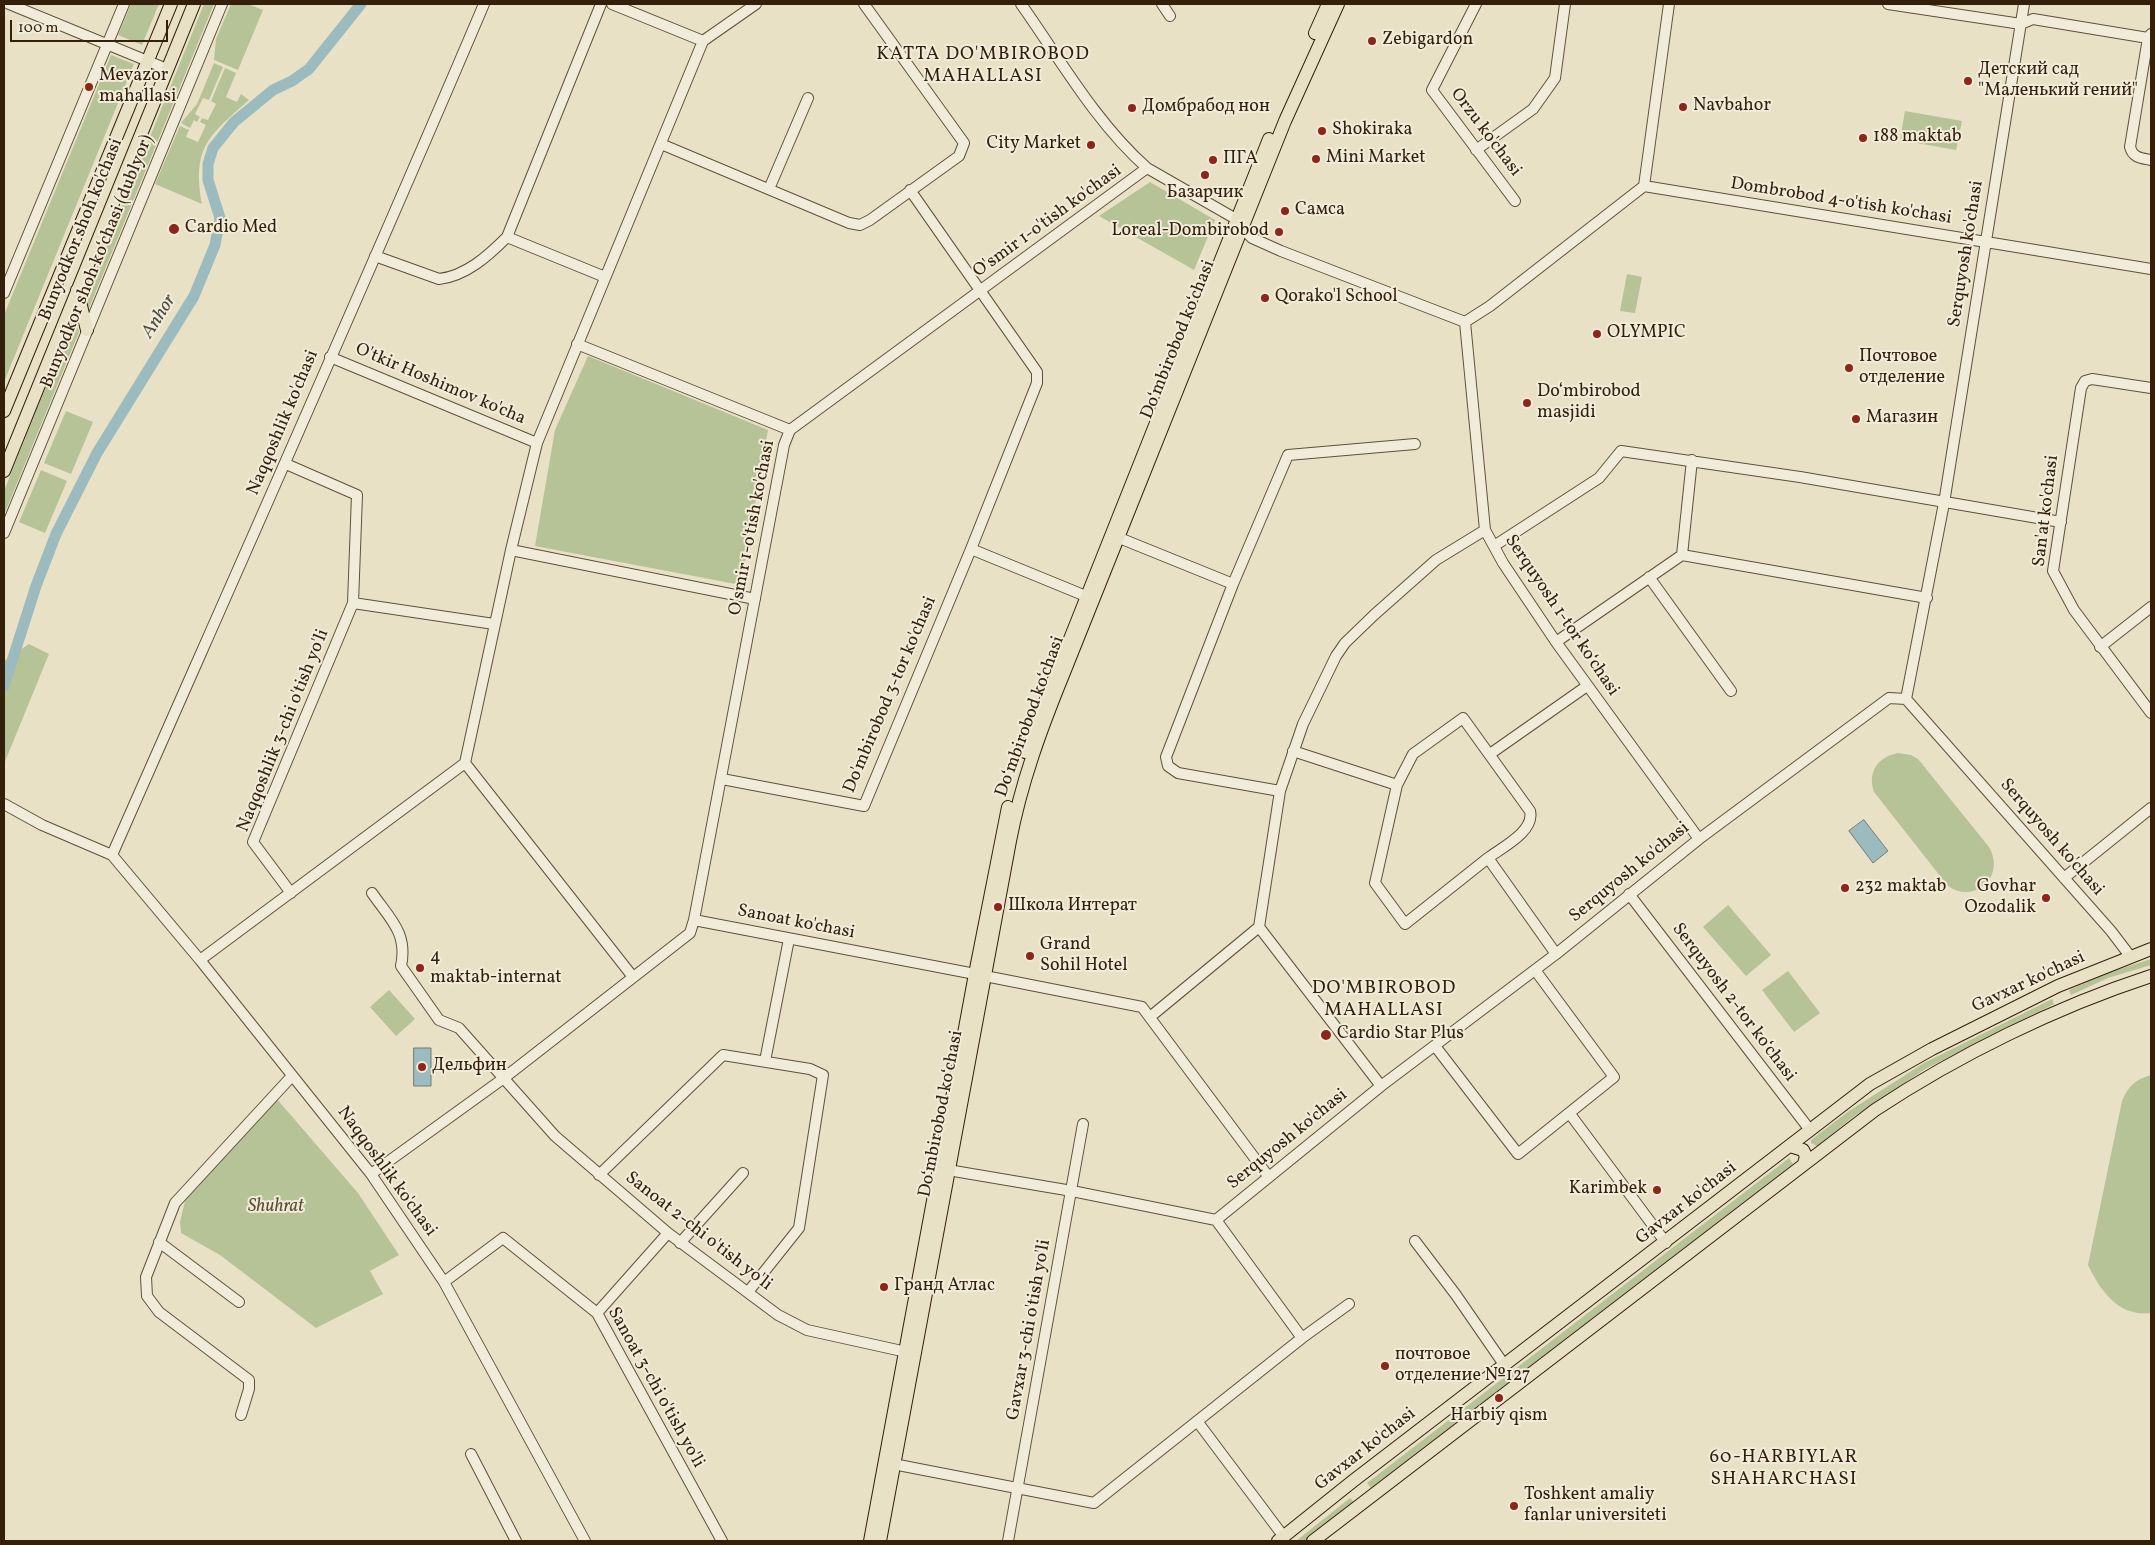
<!DOCTYPE html>
<meta charset="utf-8">
<style>
body{margin:0}
#map{position:relative;width:2155px;height:1545px;overflow:hidden;background:#e9e1c6;font-family:Vollkorn,serif}
canvas{display:block}
.frame{position:absolute;inset:0;border:5px solid #331f0a;pointer-events:none}
.scale{position:absolute;left:10px;top:20px;width:158px;height:22px;box-sizing:border-box;border:2px solid #331f0a;border-top:0;padding-left:6px;font-size:15px;line-height:18px;white-space:nowrap;color:#331f0a;-webkit-text-stroke:4px #f1ecda;paint-order:stroke}
</style>
<div id="map">
<canvas width="2155" height="1545"></canvas>
<div class="frame"></div>
<div class="scale">100 m</div>
</div>
<script>
const context = document.querySelector('canvas').getContext('2d');
context.lineJoin = 'round';
function paint(path, color) { context.fillStyle = color; context.fill(path, 'evenodd'); }
function strokePath(path, color, width, dash) { context.strokeStyle = color; context.lineWidth = width; context.lineCap = dash ? 'butt' : 'round'; context.setLineDash(dash || []); context.stroke(path); }
function write(font, color, halo, rows, align = 'center') {
  context.font = font + ' Vollkorn,serif'; context.lineWidth = 4; context.setLineDash([]); context.textBaseline = 'middle'; context.strokeStyle = halo; context.fillStyle = color; for (const [text, x, y, turn = 0] of rows) {
    context.save(); context.translate(x, y); context.rotate((+turn || 0) * Math.PI / 180); context.textAlign = isNaN(turn) ? turn : align; if (halo) context.strokeText(text, 0, 0); context.fillText(text, 0, 0); context.restore();
  }
}
paint(new Path2D(`
 M131,4H159L142,45L118,35Z
 M204,4H214L87,313L84,299Z
 M231,4H248L263,10L238,70L214,60L216,39Z
 M111,55L134,64L4,382V315Z
 M214,63L223,67L209,100L203,98L195,114L200,117L197,122L194,120L190,128L181,123L197,104Z
 M225,68L236,73L226,97L237,102L241,94L249,100C208,136 192,148 202,204L155,184L180,126L189,130L186,137L198,142L206,125L200,122L202,118L208,120L216,104L211,101Z
 M1905,111L1962,121L1956,150L1900,140Z
 M1150,182L1215,220L1194,270L1099,216Z
 M1627,274L1642,277L1635,313L1620,311Z
 M74,317L79,332L4,515V491Z
 M588,356L768,430L741,585L535,546L555,430Z
 M66,411L93,422L71,474L44,463Z
 M41,470L67,481L45,533L19,522Z
 M29,644L49,654L4,764V661Z
 M1898,753L1911,755L1918,759L1989,847C2006,876 1975,905 1948,886L1874,792C1867,772 1878,757 1898,753Z
 M1728,905L1771,955L1746,976L1703,927Z
 M2151,959V965L2108,978L2071,995L2069,990L2104,974Z
 M1788,971L1820,1013L1794,1032L1762,990Z
 M389,990L415,1019L396,1036L370,1007Z
 M2052,999L2054,1004L1927,1068L1853,1117L1817,1146L1811,1143V1140L1849,1111L1924,1063Z
 M2151,1075V1313C2119,1317 2101,1292 2088,1265L2122,1101C2128,1086 2136,1079 2151,1075Z
 M276,1098L358,1193L399,1255L370,1271L383,1294L316,1328L220,1255L181,1233L180,1222L186,1197Z
 M1789,1158L1793,1164L1371,1488L1367,1483Z
 M1350,1498L1353,1501L1352,1504L1305,1541H1296Z`), '#b6c396');
const water = new Path2D(`
 M1864,820L1888,851L1873,863L1849,831Z
 M414,1048H431V1086H414Z`);
paint(water, '#9bbbbe');
strokePath(water, '#717d76', 1);
strokePath(new Path2D(`
 M135,387L137,388`), '#717d76', 3);
strokePath(new Path2D(`
 M4,686L36,586L56,534L97,453L194,296L215,245L220,218L208,180V164L213,148L234,122L273,90L292,81L309,69L361,4`), '#9bbbbe', 11);
const minor = new Path2D(`
 M9,4L167,69
 M612,4L703,41
 M1021,4C1060,59 1096,123 1147,168L1236,219
 M1162,4L1170,16
 M1476,4L1432,90L1515,201
 M1888,4L2021,24L2033,19L2148,38
 M2151,34L2148,38L2130,147C2133,158 2141,158 2151,160
 M661,144L849,223L860,225L870,220L959,156L964,143L864,4
 M1476,150L1533,109L1555,78L1565,4
 M1644,186L2151,269
 M1644,186L1669,4
 M769,189L808,98
 M1242,228L1252,238L1281,251L1465,322
 M507,237L605,277
 M375,256L439,279C466,276 488,256 507,237L601,4
 M4,293L124,4
 M1465,322L1485,530L1503,563L1556,642L1699,839
 M1465,322L1490,306L1644,186
 M577,344L790,430
 M330,357L537,443
 M2151,388L2092,379L2085,381L2081,388L2053,571L2074,610L2151,713
 M286,464L357,495L353,603L253,842L291,893
 M4,533L222,4
 M1112,535L1233,584
 M1494,546L1599,478L1621,451L1800,477L2061,522
 M971,549L1093,599
 M511,550L755,599
 M1682,555L1927,598
 M1649,577L1731,691
 M353,603L494,624
 M1556,642L1682,555L1692,460
 M2100,647L2151,607
 M1906,699L2111,931L2130,956
 M1293,751L1397,785
 M1490,754L1587,686
 M465,763L633,977
 M722,779L864,806L971,549L1037,383V372L910,190
 M1280,791L1178,773L1168,766L1166,757L1233,584L1288,455L1415,444
 M4,804L42,825L112,855L200,960L371,1174L444,1282L585,1541
 M112,855C237,571 363,289 484,4
 M1488,858L1405,924L1375,883L1397,785L1413,754L1463,718L1530,811C1535,831 1503,847 1488,858L1556,954
 M2064,878L2151,808
 M372,893C390,919 408,933 401,966L439,1020L459,1028L555,1136L668,1233L778,1315L807,1330L911,1353
 M1629,894L1810,1130
 M694,920L784,445L790,430L1147,168
 M1259,927L1381,1086
 M200,960L465,763L511,550L537,443L703,41L756,4
 M985,976L1142,1007L1268,1176
 M1150,1017L1259,927L1280,791L1303,724L1336,656L1345,643L1374,615L1436,560L1485,530
 M1435,1046L1518,1154L1614,1077L1535,970
 M765,1061L789,939
 M1570,1114L1666,1243
 M371,1174L504,1078L690,933L694,920L975,974
 M599,1175L723,1055L810,1069L823,1075L799,1228L748,1292
 M1216,1220L1381,1086L1556,954L1699,839L1889,698L1906,699L1944,503L2024,4
 M1415,1241L1456,1295L1505,1366
 M159,1242L239,1302
 M680,1243L743,1173
 M444,1282L503,1238L597,1313L722,1541
 M597,1313L668,1233
 M1302,1338L1349,1304
 M241,1415L249,1389V1380L159,1312L147,1296L146,1277L175,1203L292,1076
 M1197,1421L1284,1537
 M471,1454L516,1541
 M888,1463L1094,1503L1302,1338L1216,1220L1072,1191L942,1169
 M1008,1541L1083,1124`);
const major = new Path2D(`
 M1315,33L1328,4
 M77,290L87,330
 M4,411L171,4
 M4,471L194,4
 M1025,752L1269,139
 M1790,1146L1803,1150L1806,1156L1804,1164
 M870,1541L975,974L1008,807
 M880,1541L1010,841C1021,783 1041,729 1063,675L1285,121L1338,4
 M1278,1541L1353,1481L1870,1084L1932,1049L2058,986L2151,949
 M1313,1541L1875,1110C1958,1055 2056,1007 2151,976`);
strokePath(minor, '#605039', 12);
strokePath(major, '#331f0a', 14);
strokePath(minor, '#f1ecda', 10);
strokePath(major, '#e9e1c6', 12);
for (const [x, y, r, color] of [
 [1372,41,5,"#8f2418"],
 [1968,81,5,"#8f2418"],
 [89,87,5,"#8f2418"],
 [1683,107,5,"#8f2418"],
 [1132,108,5,"#8f2418"],
 [1322,131,5,"#8f2418"],
 [1863,138,5,"#8f2418"],
 [1091,145,5,"#8f2418"],
 [1316,159,5,"#8f2418"],
 [1213,160,5,"#8f2418"],
 [1205,175,5,"#8f2418"],
 [1285,211,5,"#8f2418"],
 [174,229,6,"#8f2418"],
 [1279,232,5,"#8f2418"],
 [1265,298,5,"#8f2418"],
 [1597,334,5,"#8f2418"],
 [1849,368,5,"#8f2418"],
 [1527,403,5,"#8f2418"],
 [1856,419,5,"#8f2418"],
 [1845,888,5,"#8f2418"],
 [2046,898,5,"#8f2418"],
 [998,907,5,"#8f2418"],
 [1030,956,5,"#8f2418"],
 [420,968,5,"#8f2418"],
 [1326,1035,6,"#8f2418"],
 [422,1067,5,"#8f2418"],
 [1657,1190,5,"#8f2418"],
 [884,1287,5,"#8f2418"],
 [1385,1366,5,"#8f2418"],
 [1499,1398,5,"#8f2418"],
 [1514,1506,5,"#8f2418"]
]) { const dot = new Path2D(); dot.arc(x, y, r, 0, 2 * Math.PI); context.fillStyle = color; context.fill(dot); strokePath(dot, '#f1ecda', 2); }
write('18px', '#331f0a', '#f1ecda', [
 ["Zebigardon",1382,41],
 ["Детский сад",1978,71],
 ["\"Маленький гений\"",1978,92],
 ["Mevazor",99,77],
 ["mahallasi",99,98],
 ["Navbahor",1693,107],
 ["Домбрабод нон",1142,108],
 ["Shokiraka",1332,131],
 ["188 maktab",1873,138],
 ["City Market",1081,145,"right"],
 ["Mini Market",1326,159],
 ["ПГА",1223,160],
 ["Базарчик",1205,194,"center"],
 ["Самса",1295,211],
 ["Cardio Med",185,229],
 ["Loreal-Dombirobod",1269,232,"right"],
 ["Qorako'l School",1275,298],
 ["OLYMPIC",1607,334],
 ["Почтовое",1859,358],
 ["отделение",1859,379],
 ["Do‘mbirobod",1537,393],
 ["masjidi",1537,414],
 ["Магазин",1866,419],
 ["232 maktab",1855,888],
 ["Govhar",2036,888,"right"],
 ["Ozodalik",2036,909,"right"],
 ["Школа Интерат",1008,907],
 ["Grand",1040,946],
 ["Sohil Hotel",1040,967],
 ["4",430,958],
 ["maktab-internat",430,979],
 ["Cardio Star Plus",1337,1035],
 ["Дельфин",432,1067],
 ["Karimbek",1647,1190,"right"],
 ["Гранд Атлас",894,1287],
 ["почтовое",1395,1356],
 ["отделение №127",1395,1377],
 ["Harbiy qism",1499,1417,"center"],
 ["Toshkent amaliy",1524,1496],
 ["fanlar universiteti",1524,1517]
], 'left');
write('18px', '#331f0a', '#f1ecda', [
 ["Orzu ko'chasi",1485,133,53],
 ["Dombrobod 4-o'tish ko'chasi",1841,202,9],
 ["O'smir 1-o'tish ko'chasi",1048,222,-36],
 ["Bunyodkor shoh ko'chasi",82,230,-68],
 ["Serquyosh ko'chasi",1967,254,-81],
 ["Bunyodkor shoh koʻchasi (dublyor)",98,262,-68],
 ["Doʻmbirobod koʻchasi",1179,340,-68],
 ["O'tkir Hoshimov ko'cha",440,385,23],
 ["Naqqoshlik ko'chasi",284,423,-67],
 ["San'at ko'chasi",2047,511,-83],
 ["O'smir 1-o'tish ko'chasi",753,528,-79],
 ["Serquyosh 1-tor koʻchasi",1561,616,56],
 ["Do'mbirobod 3-tor ko'chasi",891,695,-67],
 ["Doʻmbirobod koʻchasi",1031,717,-70],
 ["Naqqoshlik 3-chi o'tish yo'li",284,731,-68],
 ["Serquyosh ko'chasi",2051,838,49],
 ["Serquyosh ko'chasi",1630,873,-39],
 ["Sanoat ko'chasi",796,923,11],
 ["Gavxar ko'chasi",2029,983,-25],
 ["Serquyosh 2-tor koʻchasi",1733,1003,53],
 ["Doʻmbirobod koʻchasi",942,1114,-79],
 ["Serquyosh ko'chasi",1288,1140,-39],
 ["Naqqoshlik ko'chasi",386,1172,54],
 ["Gavxar ko'chasi",1687,1204,-38],
 ["Sanoat 2-chi o'tish yo'li",698,1232,38],
 ["Gavxar 3-chi o'tish yo'li",1030,1330,-80],
 ["Sanoat 3-chi o'tish yo'li",655,1388,61],
 ["Gavxar ko'chasi",1366,1450,-38]
]);
write('italic 18px', '#5a5034', '#f1ecda', [
 ["Shuhrat",276,1208]
]);
context.letterSpacing = '1px';
write('19px', '#331f0a', '#f1ecda', [
 ["KATTA DO'MBIROBOD",983,56],
 ["MAHALLASI",983,78],
 ["DO'MBIROBOD",1384,990],
 ["MAHALLASI",1384,1012],
 ["60-HARBIYLAR",1784,1459],
 ["SHAHARCHASI",1784,1481]
]);
context.letterSpacing = '0px';
write('italic 19px', '#524e40', '#f1ecda', [
 ["Anhor",160,317,-58]
]);
</script>
